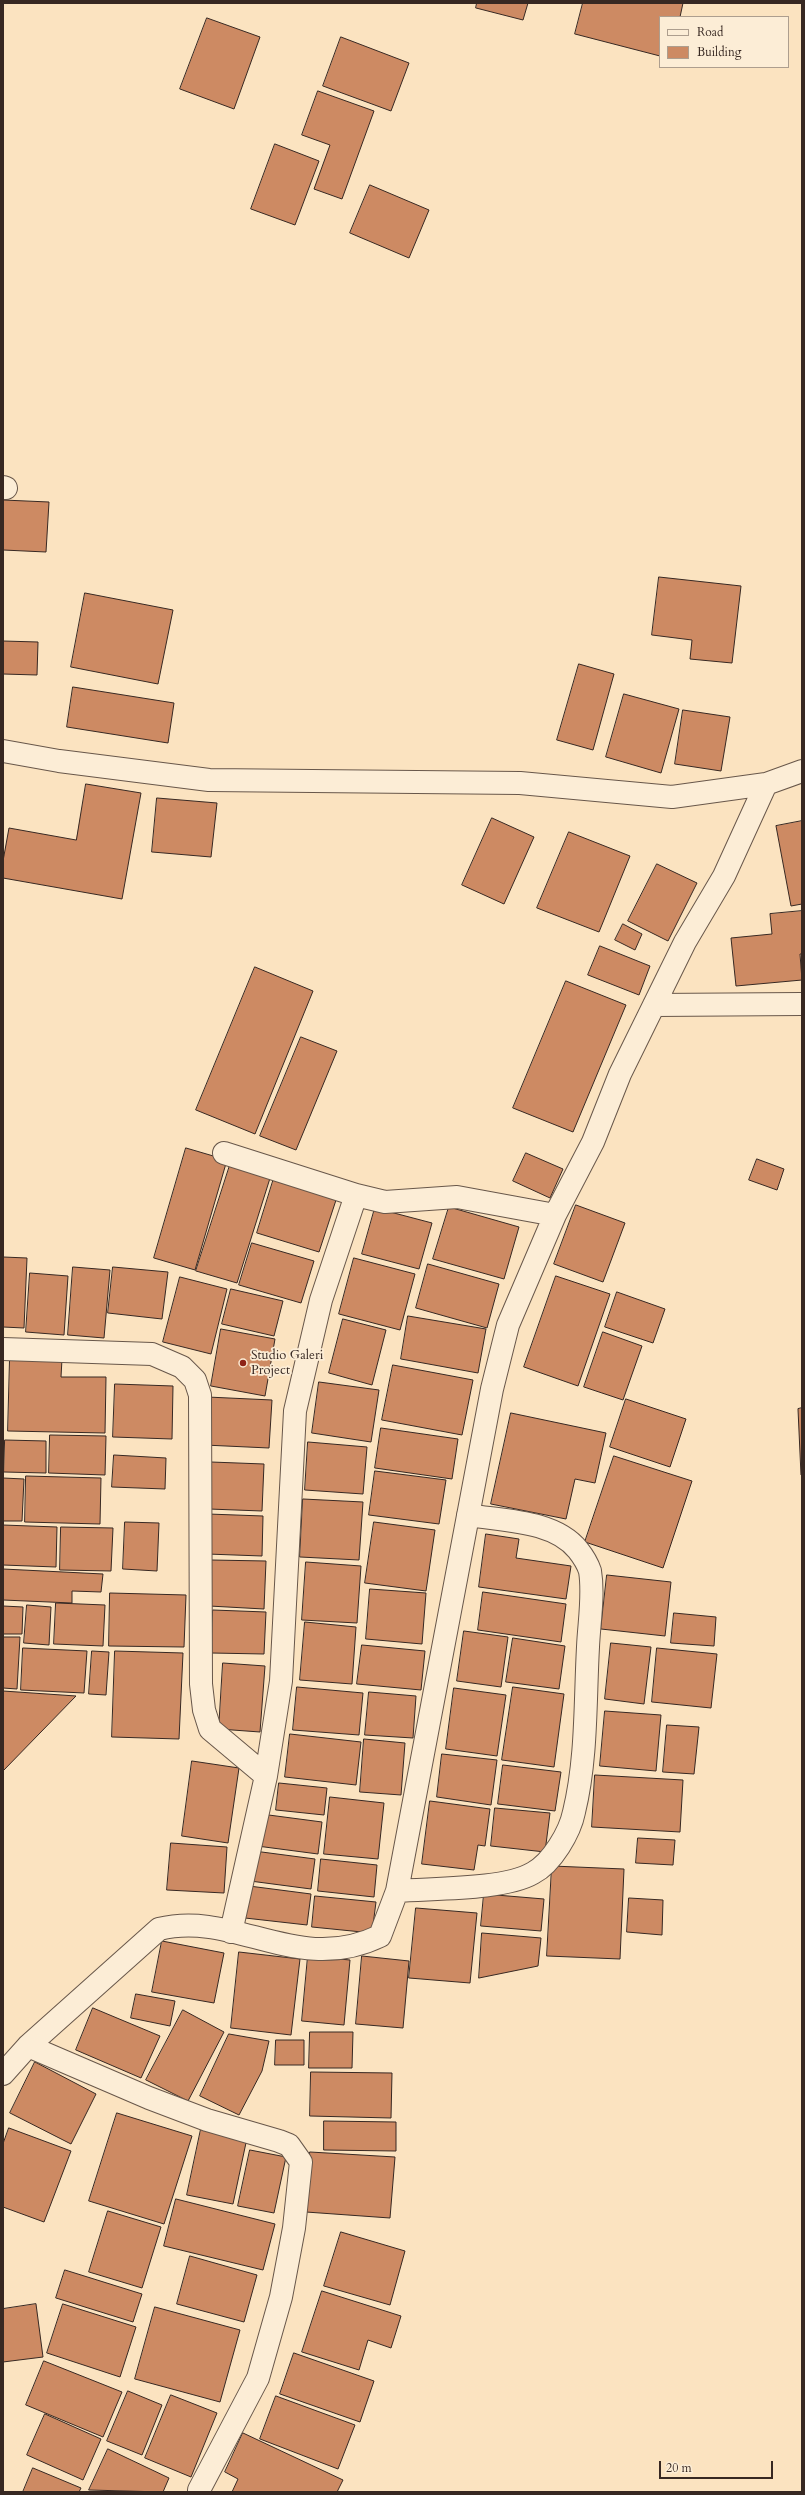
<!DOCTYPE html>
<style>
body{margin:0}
#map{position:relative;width:805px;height:2495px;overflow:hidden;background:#fbe3c0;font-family:Cardo,serif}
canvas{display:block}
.frame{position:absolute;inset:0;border:4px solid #372822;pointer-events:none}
.legend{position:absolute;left:659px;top:16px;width:130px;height:52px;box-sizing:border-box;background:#fcedd6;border:1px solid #ad9e8e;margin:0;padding:5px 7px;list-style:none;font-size:12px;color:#372822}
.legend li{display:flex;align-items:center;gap:8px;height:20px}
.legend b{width:20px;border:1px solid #ad9e8e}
.scale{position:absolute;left:659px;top:2461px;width:114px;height:18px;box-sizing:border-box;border:2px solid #372822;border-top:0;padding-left:5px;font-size:12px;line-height:14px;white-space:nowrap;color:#372822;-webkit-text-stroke:3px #fcedd6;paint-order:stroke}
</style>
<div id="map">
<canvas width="805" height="2495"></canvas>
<div class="frame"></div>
<ul class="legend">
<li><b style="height:5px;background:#fcedd6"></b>Road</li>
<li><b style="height:11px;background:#cd8a63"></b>Building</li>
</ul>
<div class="scale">20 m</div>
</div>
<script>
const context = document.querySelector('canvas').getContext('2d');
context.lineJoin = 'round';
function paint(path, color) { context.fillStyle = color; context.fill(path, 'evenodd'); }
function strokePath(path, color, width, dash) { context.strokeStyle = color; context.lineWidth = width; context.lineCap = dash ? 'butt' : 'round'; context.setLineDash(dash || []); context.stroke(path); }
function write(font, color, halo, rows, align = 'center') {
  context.font = font + ' Cardo,serif'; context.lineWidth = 3.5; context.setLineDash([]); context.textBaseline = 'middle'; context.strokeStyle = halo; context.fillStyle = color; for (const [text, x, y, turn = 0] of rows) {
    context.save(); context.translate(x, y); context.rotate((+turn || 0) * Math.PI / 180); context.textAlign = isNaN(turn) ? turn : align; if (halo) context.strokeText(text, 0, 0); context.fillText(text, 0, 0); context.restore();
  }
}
const building = new Path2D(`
 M477,3H528L523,20L476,8Z
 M583,3H683L680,17H660V56L575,34Z
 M207,18L260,37L234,109L180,89Z
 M341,37L409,63L391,111L323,86Z
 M318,91L374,111L342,199L314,189L330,145L302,135Z
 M275,144L319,161L295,225L251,209Z
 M370,185L429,210L409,258L350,233Z
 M3,500L49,502L46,552L3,550Z
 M659,577L741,586L732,663L690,659L692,640L652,635Z
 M85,593L173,610L158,684L71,667Z
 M3,641L38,642L37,675L3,674Z
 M579,664L614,674L593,750L557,740Z
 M73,687L174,703L168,743L67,727Z
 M624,694L679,709L661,773L606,757Z
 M683,710L730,717L721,771L675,764Z
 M86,784L141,793L122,899L3,878V861L9,828L76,840Z
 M157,798L217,803L211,857L152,852Z
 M492,818L534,837L504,904L462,885Z
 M802,821V904L791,906L776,826Z
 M569,832L630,856L599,932L537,908Z
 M657,864L697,883L668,941L628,921Z
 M802,911V954H800L802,980L736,986L731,938L772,934L770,914Z
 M623,924L642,934L635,950L615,940Z
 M600,946L650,966L639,995L588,975Z
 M255,967L313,991L255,1134L196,1110Z
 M566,981L626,1005L573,1132L513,1108Z
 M301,1037L337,1051L296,1150L260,1136Z
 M186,1148L227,1160L195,1270L154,1258Z
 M526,1153L563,1169L550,1198L513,1181Z
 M757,1159L784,1169L777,1190L749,1180Z
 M231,1162L271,1175L237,1283L196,1271Z
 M274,1178L337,1197L319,1252L257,1233Z
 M576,1205L625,1223L603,1282L554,1264Z
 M449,1207L519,1227L504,1279L433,1259Z
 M375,1208L432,1223L419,1269L362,1254Z
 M252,1243L314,1261L301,1303L239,1285Z
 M3,1257L27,1258L24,1328L3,1327Z
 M354,1258L415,1274L400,1330L339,1314Z
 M428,1264L499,1284L487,1328L416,1308Z
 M73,1267L110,1270L104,1338L68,1335Z
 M113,1267L168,1272L162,1319L108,1313Z
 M30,1273L68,1276L64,1335L26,1332Z
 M556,1276L610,1294L578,1386L524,1367Z
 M180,1277L227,1289L211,1354L163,1342Z
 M231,1289L283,1301L274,1336L222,1324Z
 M617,1292L665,1309L653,1343L605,1327Z
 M408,1316L486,1329L478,1373L401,1359Z
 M343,1319L386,1330L372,1385L329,1373Z
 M221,1329L275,1339L265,1396L211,1386Z
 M603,1332L642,1346L623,1400L584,1387Z
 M10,1357L62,1359L61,1377H106L105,1433L8,1431Z
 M393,1365L473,1380L462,1435L382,1420Z
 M319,1382L379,1390L371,1442L312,1433Z
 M115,1384L173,1386L172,1439L113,1437Z
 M207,1397L272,1400L269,1448L204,1445Z
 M626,1399L686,1419L670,1467L610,1447Z
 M802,1408V1475H801L798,1409Z
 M511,1413L606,1433L595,1483L575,1479L566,1519L491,1504Z
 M381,1428L458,1439L452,1479L375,1468Z
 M50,1435L106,1436L105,1475L49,1473Z
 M5,1440L46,1441V1473L4,1472Z
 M308,1442L367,1447L363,1494L305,1490Z
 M114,1455L166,1458L165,1489L112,1487Z
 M614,1456L692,1481L663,1568L585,1542Z
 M211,1462L264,1464L262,1511L209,1509Z
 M375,1471L446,1480L439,1524L369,1515Z
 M26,1476L101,1478L100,1524L25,1522Z
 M3,1478L24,1479L22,1521H3Z
 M303,1499L363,1502L359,1560L300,1557Z
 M208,1514L263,1516L262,1556L207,1554Z
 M125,1522L159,1523L157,1571L123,1569Z
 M374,1522L435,1530L426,1591L365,1583Z
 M3,1525L57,1527L56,1567L3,1565Z
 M61,1527L113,1528L111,1571L60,1570Z
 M486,1534L519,1539L516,1558L571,1566L566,1599L479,1587Z
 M211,1560L266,1561L264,1609L209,1606Z
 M306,1562L361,1566L357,1623L302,1620Z
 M3,1569L103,1574L101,1592L72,1591V1603L3,1600Z
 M607,1575L671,1582L665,1636L601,1629Z
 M370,1589L426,1593L422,1644L366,1639Z
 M483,1592L566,1604L561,1642L478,1630Z
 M110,1593L186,1595L184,1647L109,1646Z
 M56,1603L105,1605L103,1646L54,1644Z
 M27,1605L51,1607L49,1645L24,1643Z
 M3,1606L23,1607L22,1634H3Z
 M213,1610L266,1612L264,1654L211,1653Z
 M674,1613L716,1617L714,1646L671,1643Z
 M305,1622L356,1627L352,1684L300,1680Z
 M464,1631L508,1637L501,1687L457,1681Z
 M3,1637H20L17,1689L3,1688Z
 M513,1638L565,1646L559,1689L506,1682Z
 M611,1643L651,1647L644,1704L605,1699Z
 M362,1645L425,1651L421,1690L357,1684Z
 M23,1648L87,1651L84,1693L21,1690Z
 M657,1648L717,1654L711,1708L652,1702Z
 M92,1651L109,1652L106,1695L89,1694Z
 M115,1651L183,1653L179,1739L112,1737Z
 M223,1663L265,1666L260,1732L219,1729Z
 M297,1687L363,1693L359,1735L293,1730Z
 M513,1687L564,1694L554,1767L502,1760Z
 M454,1688L506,1695L497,1756L446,1749Z
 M3,1691L76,1696L3,1771Z
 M369,1692L416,1696L413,1738L365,1735Z
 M605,1711L661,1715L656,1771L600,1766Z
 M667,1725L699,1727L694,1774L663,1772Z
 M290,1734L361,1742L356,1785L285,1777Z
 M364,1739L405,1743L401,1795L360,1792Z
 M442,1754L497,1760L491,1805L437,1797Z
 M192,1761L239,1768L228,1843L182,1836Z
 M503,1765L561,1772L555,1811L498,1804Z
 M595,1775L683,1780L680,1832L592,1827Z
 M279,1783L327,1788L324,1815L276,1810Z
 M330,1797L384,1803L378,1859L324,1854Z
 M430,1801L490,1809L485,1846L478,1845L474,1870L422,1864Z
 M495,1808L550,1813L545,1852L491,1846Z
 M261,1814L322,1822L318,1854L257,1846Z
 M638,1838L675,1840L673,1865L636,1863Z
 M171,1843L227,1847L224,1893L167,1890Z
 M254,1851L315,1859L311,1889L250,1881Z
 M321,1859L377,1865L374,1897L318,1891Z
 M552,1866L624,1869L620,1959L547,1956Z
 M249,1886L311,1894L307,1925L245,1918Z
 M484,1894L544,1899L541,1931L481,1926Z
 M315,1896L376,1902L372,1933L312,1927Z
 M629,1898L663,1900L662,1935L627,1932Z
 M416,1908L477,1913L470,1983L409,1978Z
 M482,1933L541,1938L538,1966L479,1978Z
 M162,1941L224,1953L214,2003L152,1992Z
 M239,1952L300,1959L291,2035L231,2028Z
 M308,1956L350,1960L344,2025L302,2021Z
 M362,1956L409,1961L403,2028L356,2024Z
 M136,1994L175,2001L170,2026L131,2018Z
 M93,2008L160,2036L141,2078L76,2050Z
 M183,2010L224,2032L188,2101L146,2080Z
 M310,2032H353L352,2068H309Z
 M229,2034L269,2041L262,2071L239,2115L200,2096Z
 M276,2040H304V2065H275Z
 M35,2062L96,2094L71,2144L10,2113Z
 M311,2072L392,2073L391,2118L310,2116Z
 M117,2113L192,2136L164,2224L89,2201Z
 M324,2121L396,2122V2151L324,2150Z
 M9,2128L71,2151L44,2222L3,2207V2144Z
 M201,2129L247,2138L233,2204L187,2195Z
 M250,2150L286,2157L274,2213L238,2206Z
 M310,2152L395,2157L390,2218L306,2212Z
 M176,2199L275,2224L263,2270L164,2246Z
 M108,2211L161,2227L142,2288L89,2272Z
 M341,2232L405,2251L390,2305L324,2286Z
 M190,2256L257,2275L244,2322L177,2304Z
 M65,2270L142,2294L133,2322L56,2298Z
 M322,2291L401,2316L391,2348L368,2340L359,2370L302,2352Z
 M36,2304L43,2357L3,2362V2309Z
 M63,2304L136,2327L120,2377L47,2353Z
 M155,2307L240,2330L220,2402L135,2379Z
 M294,2353L374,2381L360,2422L280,2394Z
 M44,2361L122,2392L103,2437L26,2405Z
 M128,2391L162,2405L142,2455L107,2441Z
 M171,2395L217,2413L191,2477L145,2458Z
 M276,2396L355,2425L338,2469L260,2439Z
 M45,2414L101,2439L83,2480L27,2455Z
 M243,2433L343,2480L337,2492H232L238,2479L225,2472Z
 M108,2449L169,2478L163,2492L89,2490Z
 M33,2468L81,2488L79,2492H23Z`);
paint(building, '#cd8a63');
strokePath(building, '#372822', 1);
const minor = new Path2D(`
 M3,487L6,488
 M3,751L59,761L209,780L520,783L672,797L766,784L802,771
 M654,1005L802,1004
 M224,1153L356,1195
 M3,1349L152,1354L182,1367L195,1380L200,1395L201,1684L204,1710L210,1729L266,1776
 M397,1891C433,1888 504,1890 533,1873C552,1863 570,1832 574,1812C587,1759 585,1701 588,1647C589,1623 594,1595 590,1571C588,1565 582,1555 578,1550C554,1520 503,1521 468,1515
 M231,1932L266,1776L281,1681L295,1411L321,1300L356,1195L385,1202L457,1197L555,1215L593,1142L620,1074L685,942L724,876L766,784
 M28,2046L149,2098L207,2120L279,2141L289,2145L301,2162L294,2228L281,2297L258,2378L199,2490
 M3,2074L28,2046L159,1929C235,1910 297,1976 380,1936L397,1891L492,1389L508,1325L555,1215`);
strokePath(minor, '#68574a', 24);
strokePath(minor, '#fcedd6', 22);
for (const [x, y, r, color] of [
 [243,1363,4,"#8f2418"]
]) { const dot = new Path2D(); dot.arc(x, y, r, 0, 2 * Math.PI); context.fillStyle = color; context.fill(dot); strokePath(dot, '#fcedd6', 1.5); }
write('13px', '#372822', '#fcedd6', [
 ["Studio Galeri",251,1356],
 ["Project",251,1371]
], 'left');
</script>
